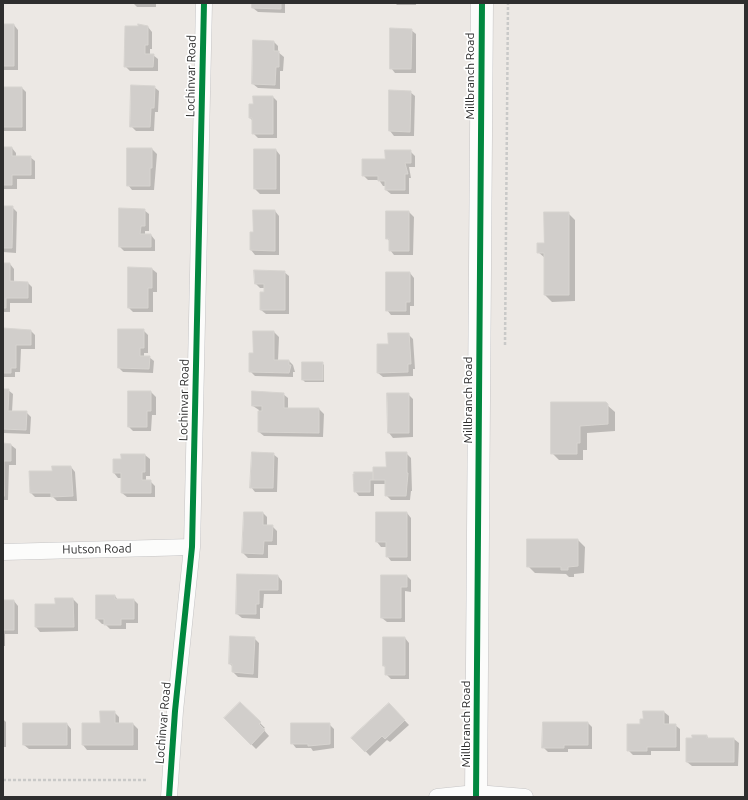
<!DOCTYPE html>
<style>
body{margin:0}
#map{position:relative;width:748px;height:800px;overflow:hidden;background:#ece8e4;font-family:Ubuntu,sans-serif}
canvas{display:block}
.frame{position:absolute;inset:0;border:4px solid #2e2e2e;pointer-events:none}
</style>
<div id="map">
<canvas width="748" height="800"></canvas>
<div class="frame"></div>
</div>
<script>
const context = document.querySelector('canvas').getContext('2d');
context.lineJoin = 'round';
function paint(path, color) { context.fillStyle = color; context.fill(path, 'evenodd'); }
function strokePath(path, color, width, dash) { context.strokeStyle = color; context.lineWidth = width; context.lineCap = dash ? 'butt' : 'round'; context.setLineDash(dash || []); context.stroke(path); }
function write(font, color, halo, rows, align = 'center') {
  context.font = font + ' Ubuntu,sans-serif'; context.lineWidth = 3.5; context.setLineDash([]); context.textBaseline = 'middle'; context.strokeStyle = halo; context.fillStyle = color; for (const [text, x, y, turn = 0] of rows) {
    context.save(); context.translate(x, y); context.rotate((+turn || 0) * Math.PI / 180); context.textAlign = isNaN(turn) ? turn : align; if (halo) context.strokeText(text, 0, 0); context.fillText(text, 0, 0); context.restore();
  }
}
paint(new Path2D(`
 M133,3H156V7H137Z
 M253,3H285V13L258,12L253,8Z
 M395,3H416V5H397Z
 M3,25H14L18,30V70H3Z
 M148,27L152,32V49H150V55H153L158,59V71H130L125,66Z
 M411,30L416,34V73H395L391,68Z
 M274,42L278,46V52L284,57L283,71H280V89L258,88L253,84Z
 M154,87L159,91L158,112H155L154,131H136L131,126Z
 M3,88H22L26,92V131H3Z
 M410,92L415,96L414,136H394L390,131Z
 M273,97L277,101V138H258L253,133V121L250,118V105Z
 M3,148H12L16,153V157H30L35,161V179H17V189H3Z
 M128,149H152L157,154L154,190H132L128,185Z
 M276,150L280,155V194H260L255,189Z
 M410,151L415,156V167H409L411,178H409V194H391L386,190V186H383L379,180H368L363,175L386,160Z
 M3,207H12L17,212L16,253L3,252Z
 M144,210L149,214V231H145V235H151L155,240V251H124L120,247Z
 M275,211L279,216V255H255L251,250L254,233Z
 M409,212L414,217L413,255H394L390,250V242L387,238Z
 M568,213L575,220V301L552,302L545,295V258L538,252Z
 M3,264H10L14,269V282L28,283L32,287V303H10V312H3Z
 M129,268L152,269L157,273V292H153V312H133L129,308Z
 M284,272L289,276V314H266L261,310L265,288H260L256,284Z
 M410,273L414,278V306H410V315H391L387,310Z
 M3,329L31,331L35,335V349H21L20,372H15V377H3Z
 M143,330L148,335V353H144V357H149L154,361L153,373L123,372L119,368Z
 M254,332H274L279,337L278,361H289L293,365L295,372H293V377L255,376L250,371L254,354Z
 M408,334L413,339L415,369H413V376L383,377L378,373L389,345Z
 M322,363L324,365V382H305L303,380Z
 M3,390H8L13,394L12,412H26L31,417L30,434L3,433Z
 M151,392L156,397V415H152L151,431H133L129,427Z
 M283,394L288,398V409H319L324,414L323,437L264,436L259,432V410L253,406Z
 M408,394L413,399V437L393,438L389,433Z
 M552,403L607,405L615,412V431L587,433V450H583V460H559L552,453Z
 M3,444L11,445L16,449V465H9L8,500H3Z
 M406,453L411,458L412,491H411L410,500H391L386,495V484H374V496H359L355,491L374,473L387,468Z
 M273,454L278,458L277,492H255L251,487Z
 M122,455H145L150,459V476H146V481H150L155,486V497H127L122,493V478H118L114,473V460H122Z
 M71,467L75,472L77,501H57L53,497H35L31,493L53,472Z
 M245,513H263L267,517V526H272L277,531V545H268V558H248L243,553Z
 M377,513H407L411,518V561H391L387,556V547H381L377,542Z
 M578,540L585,547L584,573L574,574V577H569L566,574L535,573L528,566Z
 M238,575L278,576L282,581V594H264L263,608H260V619L242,618L237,614Z
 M407,576L411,580V592L405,591V622H387L382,618Z
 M97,596H115L118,600H134L138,604V623H126V629H110L105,624H102L97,619Z
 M56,599H73L78,604V631L40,632L36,627V605H56Z
 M3,601H14L18,606V634H5V646H3Z
 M254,638L259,643L258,678L238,677L233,672V667L230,664Z
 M405,638L409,643V679H391L386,674V668L384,666Z
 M240,703L265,728L263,729L269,736L256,749L225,718Z
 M389,704L409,725L390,742L387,740L370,756L353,738Z
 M114,712L119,717V724H133L138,729V750H87L83,745L101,724Z
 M644,712H664L669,716V725H675L680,729V751H651V755H633L628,750L644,720Z
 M3,719L6,722V747H3Z
 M588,723L592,727V749H568V752H548L543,747Z
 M67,724L71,729V749H29L24,745Z
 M329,724L334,729V748L313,751L311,748H296L292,743Z
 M707,736L709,739H734L739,743L738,766H692L687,762Z`), '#0003');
const building = new Path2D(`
 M252,3H281V9L252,8Z
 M3,24H14V66H3Z
 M138,24L148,26V45H145V54H154L153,67H124L125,26H138Z
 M390,28L412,29L411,69H390Z
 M253,40L274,41V51H279V67H276L275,85L252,84Z
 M131,85L155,86L154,108H151L150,127H130Z
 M3,87H22V127H3Z
 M389,90L411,91L410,132L389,131Z
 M253,96H273V134H252V118H249V104H253Z
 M3,147H12V156H31V175H12V185H3Z
 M127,148H152V168H150V186H127Z
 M254,149H276V189H254Z
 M385,150H411V163H405L408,174H405V190H385V181H378V176H362V159H385Z
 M3,206H13L12,248H3Z
 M119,208L145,209V226H141L140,234H151V247H119Z
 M253,210H275V251L250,250V232H253Z
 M386,211H409V251H389V239H386Z
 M544,212H569V295H544V253H537V243H544Z
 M3,263H10V281L28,282V298H6V308H3Z
 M128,267L152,268V288H148V308H128Z
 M254,270L285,271V310H260V292H264V284H255Z
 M386,272H410V302H406V311H386Z
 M3,328L31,330V345H16V368H11V373H3Z
 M118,329H144V348H140V356H150L149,369L118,368Z
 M253,331H274V360H289V365H291L289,373L249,372V353H253Z
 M388,333H409L411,364H408V372L377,373V344H388Z
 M302,362H323V380H302Z
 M3,389H9L8,411H27L26,430L3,429Z
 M128,391H151V411H147V427H128Z
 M252,391L284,393V408H319V433L258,432V411H262V406H252Z
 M387,393H409V433H388Z
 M551,402H606L608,404V424L580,426V443H577V454H551Z
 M3,443L11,444V461H4V496Z
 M252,452L274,453L273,488H250Z
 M386,452H407V473H408L406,496H385V480H373V467H386Z
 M121,454H145V472H142V480H151V493H121V473H113V459H121Z
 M52,466H71L73,496L51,497V493H30L29,471H52Z
 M354,472H373V480H370V492H354L353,474H354Z
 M244,512H263V525H273L272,541H264L263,554L242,553Z
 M376,512H407V557H386V542H376Z
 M527,539H578V566L568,567V570H561V567H527Z
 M237,574L278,575V590H259V604H256V614H236Z
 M381,575H407V587H401V618H381Z
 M96,595H115V599H134V619H121V625H104V619H96Z
 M55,598H73L74,627H35V604H55Z
 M3,600H14V630H3Z
 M230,636L255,637L253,674L232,672V664H229Z
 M383,637H405V675H385V666H383Z
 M240,702L261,722L259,724L265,730L251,745L224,718Z
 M389,703L405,720L385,739L382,736L365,752L351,738Z
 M100,711H115V723H133V745H82V723H100Z
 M643,711H664V724H676V747H647V751H627V724H640V719H643Z
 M543,722H588V745H564V748H542Z
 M23,723H67V745H23Z
 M291,723H330V744L308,746V744H291Z
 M692,735H707V738H734V762H686V738H692Z`);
paint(building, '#d1cecb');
strokePath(building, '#d7d4d0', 1);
const street = new Path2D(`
 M3,552L192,547
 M169,797L175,711L192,547L204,3
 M437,797L476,793L525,797`);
const secondary = new Path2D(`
 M476,797L482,3`);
strokePath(street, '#c5c4c5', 17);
strokePath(secondary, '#c5c4c5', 23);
strokePath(new Path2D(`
 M505,345L508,3
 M3,780H148`), '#c9c9c8', 2.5, [3, 2]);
strokePath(street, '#fcfcfb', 16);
strokePath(secondary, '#fcfcfb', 22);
strokePath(new Path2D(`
 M169,797L175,711L192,547L204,3
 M476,797L482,3`), '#00873e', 6);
write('12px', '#2e2e2e', '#fff', [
 ["Lochinvar Road",191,76,-89],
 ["Millbranch Road",470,76,-90],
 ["Lochinvar Road",184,400,-89],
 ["Millbranch Road",468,400,-90],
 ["Hutson Road",97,549,-1],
 ["Lochinvar Road",163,723,-85],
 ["Millbranch Road",466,724,-90]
]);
</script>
